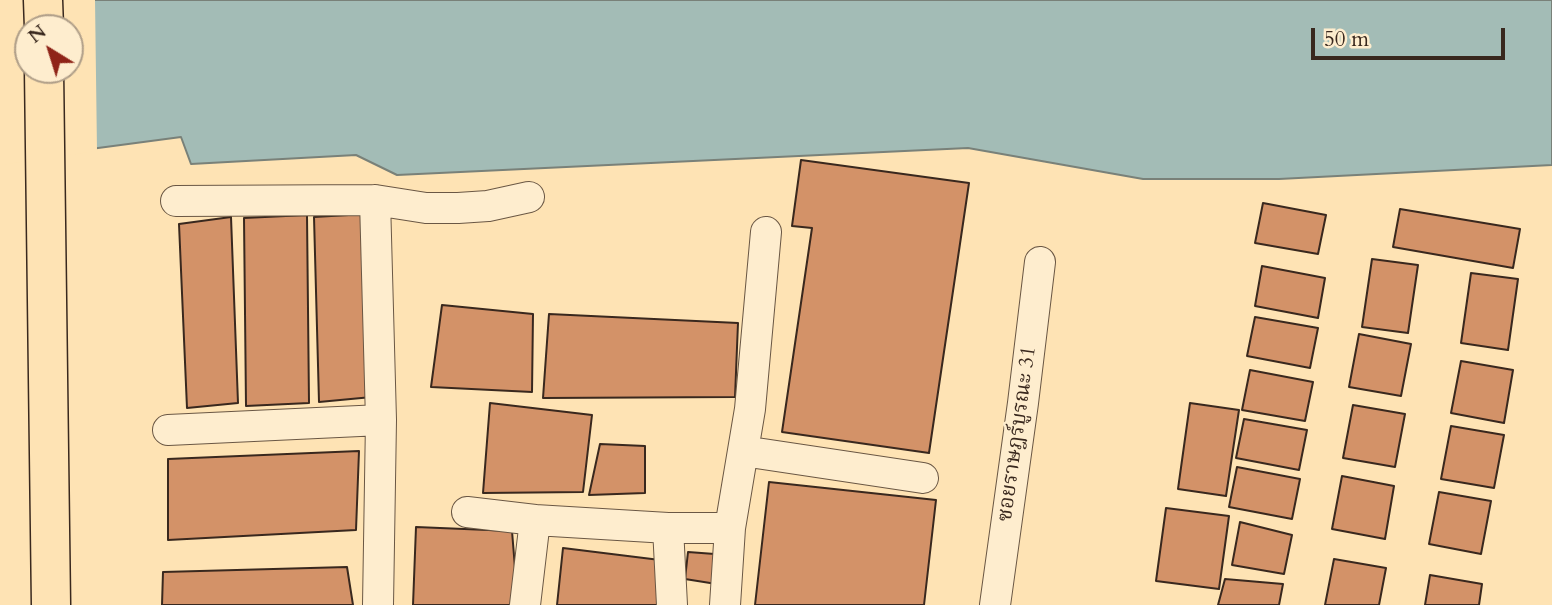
<!DOCTYPE html>
<meta charset="utf-8">
<style>
body{margin:0}
#map{position:relative;width:1552px;height:605px;overflow:hidden;background:#fee3b4;font-family:Cardo,serif}
canvas{display:block}
.north{position:absolute;left:14px;top:14px;width:70px;height:70px;box-sizing:border-box;background:#feedce;border:2px solid #af9e88;border-radius:50%;rotate:322deg;font-size:19px;font-weight:700;line-height:28px;text-align:center;color:#39281e}
.north::after{content:'';display:block;margin:auto;width:24px;height:32px;background:#8f2418;clip-path:polygon(50% 0,100% 100%,50% 72%,0 100%)}
.scale{position:absolute;left:1311px;top:28px;width:194px;height:32px;box-sizing:border-box;border:4px solid #39281e;border-top:0;padding-left:9px;font-size:21px;line-height:24px;white-space:nowrap;color:#39281e;-webkit-text-stroke:5px #feedce;paint-order:stroke}
</style>
<div id="map">
<canvas width="1552" height="605"></canvas>
<div class="north">N</div>
<div class="scale">50 m</div>
</div>
<script>
const context = document.querySelector('canvas').getContext('2d');
context.lineJoin = 'round';
function paint(path, color) { context.fillStyle = color; context.fill(path, 'evenodd'); }
function strokePath(path, color, width, dash) { context.strokeStyle = color; context.lineWidth = width; context.lineCap = dash ? 'butt' : 'round'; context.setLineDash(dash || []); context.stroke(path); }
function write(font, color, halo, rows, align = 'center') {
  context.font = font + ' Cardo,"Noto Serif Thai",serif'; context.lineWidth = 5; context.setLineDash([]); context.textBaseline = 'middle'; context.strokeStyle = halo; context.fillStyle = color; for (const [text, x, y, turn = 0] of rows) {
    context.save(); context.translate(x, y); context.rotate((+turn || 0) * Math.PI / 180); context.textAlign = isNaN(turn) ? turn : align; if (halo) context.strokeText(text, 0, 0); context.fillText(text, 0, 0); context.restore();
  }
}
const water = new Path2D(`
 M0,0H1552V165L1279,179H1143L968,148L397,175L356,155L191,164L181,137L0,161ZM28,28H70V70H28Z`);
paint(water, '#a3bcb6');
strokePath(water, '#798179', 2);
paint(new Path2D(`
 M0,0H95L97,151L0,165ZM28,28H70V70H28Z`), '#fee3b4');
const building = new Path2D(`
 M801,160L969,183L929,453L782,432L812,228L792,226Z
 M1263,203L1326,215L1318,254L1255,243Z
 M1400,209L1520,229L1513,268L1393,247Z
 M366,214L372,397L319,402L314,217Z
 M307,215L309,403L246,406L244,218Z
 M231,217L238,403L187,408L179,224Z
 M1372,259L1418,265L1408,333L1362,327Z
 M1262,266L1325,278L1318,318L1255,306Z
 M1471,273L1518,279L1508,350L1461,343Z
 M442,305L533,314L532,392L431,387Z
 M549,314L738,323L735,397L543,398Z
 M1255,317L1318,328L1310,368L1247,356Z
 M1359,334L1411,344L1401,396L1349,387Z
 M1461,361L1513,370L1504,423L1451,413Z
 M1250,370L1313,382L1305,421L1242,410Z
 M490,403L592,415L583,492L483,493Z
 M1190,403L1239,410L1226,496L1178,489Z
 M1353,405L1405,414L1395,467L1343,458Z
 M1244,419L1307,430L1299,470L1236,458Z
 M1451,426L1504,435L1494,488L1441,479Z
 M600,444L645,446V493L589,495Z
 M359,451L356,530L168,540V459Z
 M1237,467L1300,479L1292,519L1229,507Z
 M1342,476L1394,486L1385,539L1332,529Z
 M769,482L936,500L924,605H755Z
 M1439,492L1491,501L1481,554L1429,544Z
 M1166,508L1229,516L1219,589L1156,581Z
 M1240,522L1292,535L1284,574L1232,565Z
 M416,527L512,531L518,605H413Z
 M563,548L660,560L665,605H557Z
 M688,552L728,555L729,586L685,579Z
 M1334,559L1386,568L1379,605H1325Z
 M347,567L353,605H162L163,572Z
 M1430,575L1482,584L1479,605H1425Z
 M1225,579L1283,584L1279,605H1218Z`);
paint(building, '#d39268');
strokePath(building, '#39281e', 2);
const minor = new Path2D(`
 M375,200L381,420L378,605
 M176,201L375,200L426,208H458L488,206L529,197
 M168,430L381,420
 M743,451L923,478
 M467,512L535,520
 M668,528L672,605
 M730,528L750,409L766,232
 M525,605L535,520L668,528H730L725,605
 M995,605L1023,403L1040,262`);
const highway = new Path2D(`
 M43,0L44,28
 M44,70L51,605`);
strokePath(minor, '#6a5744', 32);
strokePath(highway, '#39281e', 41);
strokePath(minor, '#feedce', 30);
strokePath(highway, '#fee3b4', 38);
write('21px', '#39281e', '#feedce', [
 ["ซอยราษฎร์บูรณะ 31",1018,434,-82]
]);
</script>
